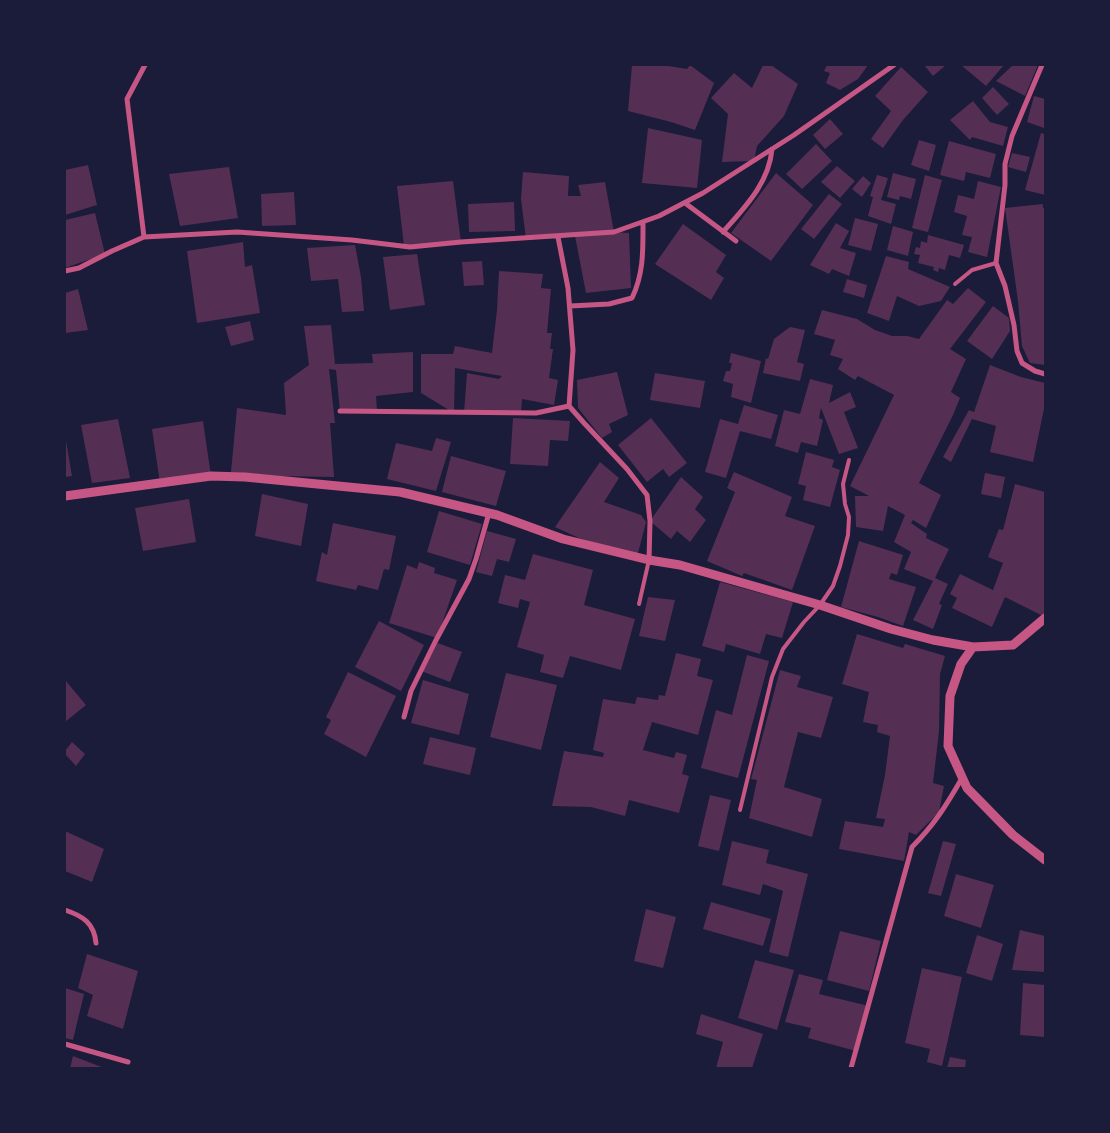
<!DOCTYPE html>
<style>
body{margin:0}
#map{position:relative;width:1110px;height:1133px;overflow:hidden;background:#1b1b3a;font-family:Manrope,sans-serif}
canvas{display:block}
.frame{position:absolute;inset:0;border:66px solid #1b1b3a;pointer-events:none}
</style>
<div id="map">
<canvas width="1110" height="1133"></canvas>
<div class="frame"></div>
</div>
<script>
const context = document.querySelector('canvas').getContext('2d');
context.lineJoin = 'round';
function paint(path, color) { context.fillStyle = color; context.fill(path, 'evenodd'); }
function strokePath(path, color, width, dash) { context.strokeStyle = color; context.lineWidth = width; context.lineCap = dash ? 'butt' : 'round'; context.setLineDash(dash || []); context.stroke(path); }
paint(new Path2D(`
 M632,65H662L687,69L690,65L714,83L695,130L671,122L628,111Z
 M763,65H771L798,84L784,116L757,146L754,161L722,162L728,114L711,98L734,73L752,88Z
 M827,65H868L858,79L840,90L826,83L830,73L824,71Z
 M924,65H946L933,76Z
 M961,65H1004L986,86Z
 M1013,65H1038L1025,96L996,81Z
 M901,67L928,92L903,120L883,148L871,139L891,111L875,96Z
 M993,87L1009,104L997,115L982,98Z
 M1034,96L1045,99V127L1044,128L1027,122Z
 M973,101L990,122L1008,127L1003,146L972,137L970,140L950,120Z
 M830,119L843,134L825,149L813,135Z
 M648,128L702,140L697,188L642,183Z
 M1041,133L1045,134V195L1025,190Z
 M919,140L936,145L929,171L911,165Z
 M949,141L996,154L990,178L966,172L964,181L940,175Z
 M816,144L832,161L802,189L786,174Z
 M1012,153L1030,157L1026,172L1008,167Z
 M88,165L97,205L65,215V170Z
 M837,166L855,181L840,198L821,182Z
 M229,167L238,218L180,226L169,174Z
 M523,172L569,176L568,196H581L578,185L605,182L614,232L629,233L631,288L586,293L575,236L526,239L521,199Z
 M776,173L813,205L771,261L731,233Z
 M893,173L916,179L911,199L900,196L899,200L887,197Z
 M877,175L888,178L881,200L896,204L891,224L868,216L873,197L870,196Z
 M925,175L942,180L928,232L912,228Z
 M863,176L871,183L862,197L852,189Z
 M453,181L461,242L404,246L397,186Z
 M978,181L1001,187L987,257L968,252L972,237L962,235L967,216L954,212L958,195L974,199Z
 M294,192L296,225L262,226L261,194Z
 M829,194L842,204L814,239L801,229Z
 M514,202L515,231L469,232L468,204Z
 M1043,204V208H1045V365L1030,363L1022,346L1018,301L1005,208Z
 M95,213L105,254L65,268V220Z
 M855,218L878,224L871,251L848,245Z
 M836,223L849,231L840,248L856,253L849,276L832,269L829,274L810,265Z
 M683,224L726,255L716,272L724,278L711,300L655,264Z
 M893,226L913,232L908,256L887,250Z
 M928,235L964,245L960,258L949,255L945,270L939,268L938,272L933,270L934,267L918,263L920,255L914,254L916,247L920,248L921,241L927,243Z
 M243,242L245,267L252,265L260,313L197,323L187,251Z
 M355,245L361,277L364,311L342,312L338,279L311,281L307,248Z
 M417,254L425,305L390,310L383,257Z
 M886,256L909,262L908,269L950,287L941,301L919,306L897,296L889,321L867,313Z
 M482,261L484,285L464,286L462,262Z
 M499,271L543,274L541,288L551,289L547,333H552L550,349H553L549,378L558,380L554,405L522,399L521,413H464L467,373L499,379L502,376L455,368L454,413L421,393V354H453L455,346L492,353L497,310Z
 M847,279L867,285L864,298L843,292Z
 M968,288L986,302L950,349L966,359L951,392L960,398L953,415L919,483L941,495L926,528L913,520L911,523L927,534L926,538L949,549L935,578L948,584L939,604L942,605L933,629L913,620L933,581L904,569L911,552L894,542L905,515L888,506L883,531L856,527L855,496H869L850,486L894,395L858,376L855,380L838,369L843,359L830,355L835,340L814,334L822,310L857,319L875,330L892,336H907L919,339L947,300L953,304Z
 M78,289L88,330L65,333V293Z
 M993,306L1009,318L1010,331L992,359L967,341Z
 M250,321L254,340L231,346L225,327Z
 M331,325L335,364L373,363L372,354L413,352V392L376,396L377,410L340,411L336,370L329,369L335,423H330L334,477L280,476L231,472L237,408L286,415L284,383L309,365L304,326Z
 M790,327L805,330L797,362L804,364L800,381L763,373L766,358L768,359L774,339Z
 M731,353L761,361L751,403L731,397L733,384L723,381L726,371H730L732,363H729Z
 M990,365L1021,377L1045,383V404L1033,462L990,452L996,426L972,419L951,462L943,457L969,410L974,412Z
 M617,372L628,415L609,424L612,432L602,438L578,408L577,380Z
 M655,373L705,381L700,408L650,400Z
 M810,379L833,385L829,403L850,392L856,407L844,412L858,448L839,454L821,408L819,418L823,420L817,446L801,442L798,453L775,446L784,410L800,414Z
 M744,405L778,415L771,439L740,431L726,478L705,472L720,419L738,424Z
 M513,418L570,421L568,441L550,440L548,466L510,464Z
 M651,418L687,463L669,477L663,469L647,482L618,445Z
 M118,419L130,478L92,483L81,425Z
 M203,421L211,476L160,483L152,429Z
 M436,438L451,442L436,491L387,479L396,443L432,451Z
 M65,441H66L72,476L65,477Z
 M806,452L834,460L832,467L840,470L830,507L803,500L806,486L798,484Z
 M451,456L506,471L496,506L442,492Z
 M600,462L619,478L604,502L641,515L646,522L637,557L579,538L555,527Z
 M734,472L792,497L785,516L815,526L792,590L744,573L742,576L707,561L735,492L727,488Z
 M985,473L1005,477L1001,498L981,494Z
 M681,477L703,497L695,509L706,520L690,542L677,531L671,539L650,521Z
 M1015,484L1045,492V615L1043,616L1005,597L992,627L952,608L957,598L950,594L960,574L993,590L1003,563L988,557L999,529L1003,530Z
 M262,494L308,504L301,546L255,536Z
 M189,499L196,542L143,551L135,508Z
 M439,511L482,524L470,565L427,552Z
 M333,523L396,536L389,570L384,569L378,590L358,585L356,590L316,581L322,552L327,555Z
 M487,531L516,539L509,562L497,559L492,576L476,572Z
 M859,541L903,555L897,575L891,573L889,579L916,587L903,626L878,617L841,607Z
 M533,554L593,570L584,605L635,619L621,670L570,656L563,678L540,672L544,655L517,647L530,602L520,599L518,608L498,603L505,575L525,580Z
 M419,562L435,568L434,573L457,580L437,638L389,623L407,565L417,569Z
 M720,582L793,602L782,638L766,634L760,654L726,644L724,652L702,646Z
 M648,597L675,600L665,641L639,636Z
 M379,621L424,645L401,691L355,667Z
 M857,634L903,648L905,644L945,656L940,674L939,731L933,783L944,786L939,812L916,835L909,832L904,861L839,849L845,821L883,827L885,819L876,818L885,775L890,736L877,732L878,725L863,722L869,692L842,684Z
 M435,642L462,652L450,682L421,671Z
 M676,653L701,659L697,676L713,680L698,735L652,722L643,750L674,758L676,752L687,755L682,774L689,776L679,813L629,800L625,816L591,807L552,806L564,751L603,757L604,753L593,750L603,699L635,704L637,697L658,700L659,695L665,696Z
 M747,655L769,661L738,778L701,768L716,710L732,715Z
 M780,670L801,676L797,687L833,697L821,738L798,732L784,787L822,799L812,837L749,818L757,780L751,779Z
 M348,672L396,696L366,757L324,734L331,720L326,717Z
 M506,673L557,685L541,750L490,737Z
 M65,680L86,705L65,722Z
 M423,680L469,694L459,735L411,723Z
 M430,737L476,748L470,775L423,764Z
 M72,742L85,754L76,766L65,754V751Z
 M710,795L731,800L719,851L698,846Z
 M65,831L104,849L92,882L65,871Z
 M732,841L769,850L766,863L808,874L788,957L769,952L783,891L763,884L760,895L722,885Z
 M943,841L956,844L941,896L928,893Z
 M956,874L994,885L981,928L944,916Z
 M711,902L771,919L763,946L703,929Z
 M646,909L676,917L663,968L634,961Z
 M1020,930L1045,936V972L1012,970Z
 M840,931L881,941L869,991L827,980Z
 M977,935L1003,944L992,981L966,973Z
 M87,954L138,971L123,1029L87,1016L93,995L78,988Z
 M755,960L794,970L777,1030L738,1018Z
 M922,968L962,977L942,1066L927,1062L930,1049L905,1043Z
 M799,974L823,980L819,994L869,1006L856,1051L808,1038L811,1028L785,1022Z
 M1023,983L1045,985V1037L1020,1035Z
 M65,988L84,994L73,1040L65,1038Z
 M701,1014L763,1034L752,1068H716L723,1042L696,1034Z
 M73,1056L104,1068H70Z
 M950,1057L966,1060L965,1068H947Z`), '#542f53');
strokePath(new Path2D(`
 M955,284L972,270L996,263
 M639,604L649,560
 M740,810L772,677L783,649L804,622L820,605L833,586L840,566L848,535L849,517L845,504L843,484L849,460`), '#c65784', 4);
strokePath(new Path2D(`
 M1042,65L1012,136L1005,164V185L996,263L1005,286L1014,325L1017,351L1022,363L1035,371L1045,374
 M685,203L736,241
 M723,232C745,207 769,183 772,149
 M144,237L237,232L352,240L410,247L461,242L614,232L659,216L703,193L794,135L894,65
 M558,237L568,288L573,350L569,406L584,423L627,469L647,495L650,521L649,560
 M65,271L79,268L112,251L144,237L127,99L145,65
 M570,306L609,304L632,298C644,273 643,249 643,222
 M340,411L536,413L569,406
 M404,717L411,691L435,642L469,579L476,559L489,513
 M65,910C83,916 94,923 96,943
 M65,1044L128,1062
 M851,1068L912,847C934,825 946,806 962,778`), '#c65784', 5);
strokePath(new Path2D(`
 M65,496L211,476L245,477L400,492L497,515L563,539L649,560L680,565L820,605L891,629L933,640L973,647L1013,645L1045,618
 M973,647L961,664L950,696L948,746L967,788L1013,835L1045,860`), '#c65784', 9);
</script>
